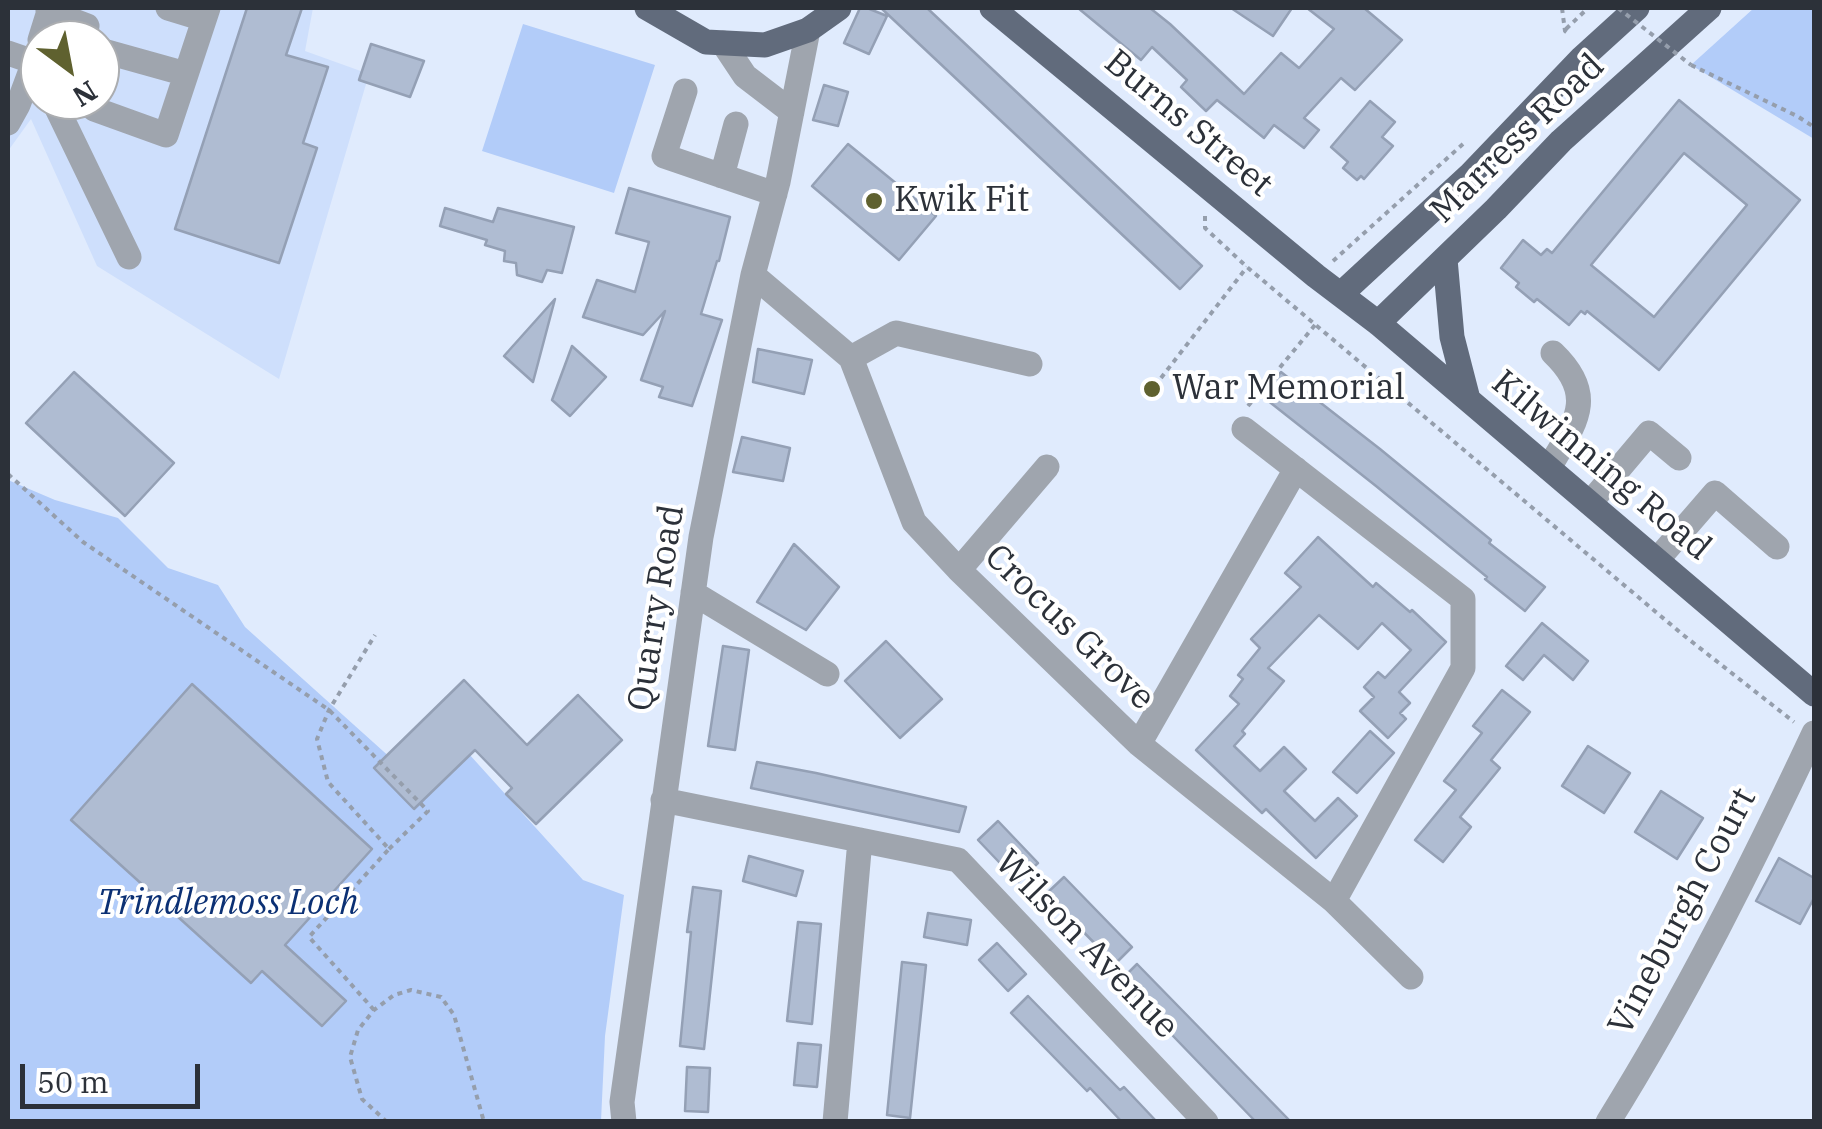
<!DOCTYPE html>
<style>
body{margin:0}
#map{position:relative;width:1822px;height:1129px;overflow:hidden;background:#e0ebfd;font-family:"IBM Plex Serif",serif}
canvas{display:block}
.frame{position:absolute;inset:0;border:10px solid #2c3139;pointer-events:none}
.north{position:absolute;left:20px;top:20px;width:100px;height:100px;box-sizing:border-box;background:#fff;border:2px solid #abadb0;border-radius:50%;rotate:148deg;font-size:28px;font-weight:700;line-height:40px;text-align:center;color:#2c3139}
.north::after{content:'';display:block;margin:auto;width:35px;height:45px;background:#5f612f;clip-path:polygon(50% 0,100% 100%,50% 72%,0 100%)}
.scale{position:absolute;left:20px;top:1064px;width:180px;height:45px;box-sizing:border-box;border:5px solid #2c3139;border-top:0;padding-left:12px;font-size:30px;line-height:35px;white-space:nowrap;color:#2c3139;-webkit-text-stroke:8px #fff;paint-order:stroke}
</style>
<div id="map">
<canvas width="1822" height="1129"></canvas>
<div class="frame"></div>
<div class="north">N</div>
<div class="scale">50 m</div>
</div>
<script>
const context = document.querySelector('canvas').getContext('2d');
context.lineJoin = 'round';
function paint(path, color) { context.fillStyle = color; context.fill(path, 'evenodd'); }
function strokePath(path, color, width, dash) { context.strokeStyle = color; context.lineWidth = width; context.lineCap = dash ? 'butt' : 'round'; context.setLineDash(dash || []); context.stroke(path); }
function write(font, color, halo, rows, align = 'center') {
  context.font = font + ' "IBM Plex Serif",serif'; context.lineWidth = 8; context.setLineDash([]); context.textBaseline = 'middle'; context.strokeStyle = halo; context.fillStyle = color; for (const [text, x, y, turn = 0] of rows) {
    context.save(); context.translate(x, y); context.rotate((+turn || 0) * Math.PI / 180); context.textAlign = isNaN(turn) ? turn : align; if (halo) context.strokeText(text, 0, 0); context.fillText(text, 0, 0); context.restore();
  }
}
paint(new Path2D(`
 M8,8H313L305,51L369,74L279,379L97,266L31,119L8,151ZM40,40H100V100H40Z`), '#cedffc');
paint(new Path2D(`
 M1754,8H1814V139L1691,65Z
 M523,24L655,65L614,193L482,151Z
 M8,480L55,500L118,518L168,568L218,585L245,627L403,769L459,743L583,880L624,895L605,1036L601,1121H8Z`), '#b2ccf9');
const building = new Path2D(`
 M247,8H302L286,55L328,67L303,143L317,148L279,263L175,229Z
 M860,8H867L887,16L869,54L844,43Z
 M881,8H927L1202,266L1180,289Z
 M1078,8H1150L1170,24L1244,94L1281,53L1299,68L1334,29L1307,8H1364L1402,40L1355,90L1341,78L1304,118L1319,130L1304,148L1274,125L1264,138L1217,100L1206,111L1181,87L1187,80L1152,47L1141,60Z
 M1231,8H1292L1273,36Z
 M371,44L424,61L410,97L359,80Z
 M824,85L848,92L838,126L813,120Z
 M1679,100L1800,200L1659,370L1587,311L1585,314L1581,311L1569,325L1537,299L1534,302L1516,287L1519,283L1501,268L1523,240L1541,255L1547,249L1552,253ZM1684,153L1747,205L1654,317L1591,265Z
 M1370,101L1395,122L1382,137L1393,146L1364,179L1361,176L1357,180L1343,168L1348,162L1331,147Z
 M848,144L936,216L899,260L812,186Z
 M629,188L730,217L719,261H717L701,314L722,320L692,406L659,397L663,387L641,380L665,311L643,335L583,317L597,280L635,292L649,242L616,233Z
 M445,208L493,222L498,208L574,227L562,273L547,270L542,282L517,275L516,263L504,261L505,251L485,245L487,240L440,226Z
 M555,299L533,382L504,356Z
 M572,346L606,377L570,416L552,400Z
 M758,349L812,360L804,394L753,382Z
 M74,372L174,463L125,516L26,423Z
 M1281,372L1380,449L1491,540L1489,543L1545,587L1525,611L1485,579L1487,577L1376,486L1262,396Z
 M742,437L790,448L783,481L733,472Z
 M1318,537L1373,587L1376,583L1410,612L1412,610L1446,642L1399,692L1410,703L1400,713L1406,719L1388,738L1360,711L1374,697L1364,687L1378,672L1385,678L1411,650L1382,623L1358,649L1319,615L1268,668L1284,681L1242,731L1245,734L1234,746L1260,771L1284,747L1306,769L1284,791L1315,821L1338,798L1357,816L1316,858L1266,809L1262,813L1196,750L1239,704L1230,696L1243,679L1238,675L1260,648L1251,639L1301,587L1285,573Z
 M794,544L839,587L806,630L757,602Z
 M1542,623L1588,661L1573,680L1544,655L1523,680L1506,666Z
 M886,641L942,699L900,738L845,681Z
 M723,646L749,650L735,750L708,746Z
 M464,680L527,745L578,695L622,740L536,824L506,794L512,788L475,750L414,809L374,768Z
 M192,684L372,849L285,945L346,1001L322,1026L262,971L251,983L71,820Z
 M1502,690L1530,712L1491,760L1500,768L1460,817L1471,827L1443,862L1415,840L1456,790L1444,781L1482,733L1473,726Z
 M1370,731L1394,753L1357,793L1333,772Z
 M1588,746L1630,773L1604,813L1562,786Z
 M757,762L816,773L966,807L959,832L751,788Z
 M1661,791L1703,818L1677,859L1635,832Z
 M998,821L1038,863L1018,882L978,840Z
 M749,856L803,871L796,896L743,881Z
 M1779,858L1814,878V898L1800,924L1756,901Z
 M1064,877L1132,947L1115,964L1046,894Z
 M693,887L721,891L704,1049L680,1046L691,932H687Z
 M928,913L971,920L967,945L924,937Z
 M798,922L821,924L812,1024L787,1021Z
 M997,943L1026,974L1008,991L979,960Z
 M902,962L926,965L910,1118L887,1115Z
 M1137,964L1219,1048L1291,1122H1256L1120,981Z
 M1028,996L1120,1090L1124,1087L1157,1122H1122L1090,1088L1087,1091L1011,1013Z
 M798,1043L821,1045L817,1087L794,1085Z
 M687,1067L710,1068L708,1112L685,1111Z`);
paint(building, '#afbcd2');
strokePath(building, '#94a0b5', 2.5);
strokePath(new Path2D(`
 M1562,8L1565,31L1570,35
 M1566,29L1588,8
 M1691,65L1797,116L1814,127
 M1205,216V228L1247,267L1682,634L1794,722
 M1333,261L1463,144
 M1161,378L1247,267
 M1248,406L1315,325
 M8,474L83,542L329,710L428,811L389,849
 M374,1010L309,937L389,849L328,782L317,739L329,710L375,635
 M387,1122L362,1099L350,1057L358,1030L374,1010L394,995L411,990L441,997L454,1015L484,1122`), '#959eac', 4, [5, 5]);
strokePath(new Path2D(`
 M168,8L204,19
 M48,11L87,26
 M40,40L50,8
 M723,43L745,76L792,112
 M100,50L186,74
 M8,53L34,62L18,105L8,123
 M685,91L664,156L775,194
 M53,100L129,257
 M90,100L94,109L166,135L208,8
 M722,176L736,124
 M753,275L851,358L914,522L959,570L1139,744L1334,901L1411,977
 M851,358L896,333L1030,364
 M1244,429L1463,599V668L1334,901
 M1549,468C1575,423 1598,396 1553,353
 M1590,503L1649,433L1679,458
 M1657,560L1715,493L1777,547
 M959,570L1047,467
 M693,593L827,674
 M1139,744L1296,469
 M663,800L958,860L1206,1122
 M624,1122L622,1102L701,537L753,275L778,182L808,30
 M835,1122L860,840
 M1608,1122C1686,997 1752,865 1814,733`), '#9fa5ae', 25);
strokePath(new Path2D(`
 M647,8L706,42L765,45L808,30L839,8
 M992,8L1316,276L1378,323L1814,694
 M1445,259L1452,337L1468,399
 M1341,294L1471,174L1582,58L1637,8
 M1378,323L1496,209L1561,141L1709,8`), '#616b7c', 25);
strokePath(new Path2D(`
 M1618,8L1691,65`), '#959eac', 4, [5, 5]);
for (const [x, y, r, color] of [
 [874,201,10,"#5f612f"],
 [1152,389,10,"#5f612f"]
]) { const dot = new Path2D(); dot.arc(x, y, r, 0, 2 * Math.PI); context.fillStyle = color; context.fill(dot); strokePath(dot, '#fff', 4); }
write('35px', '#2c3139', '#fff', [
 ["Burns Street",1188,124,40],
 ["Marress Road",1518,139,-44],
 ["Kilwinning Road",1601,466,40],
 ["Quarry Road",657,608,-81],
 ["Crocus Grove",1069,628,44],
 ["Vineburgh Court",1683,912,-62],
 ["Wilson Avenue",1086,945,46]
]);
write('35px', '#2c3139', '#fff', [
 ["Kwik Fit",894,201],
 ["War Memorial",1172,389]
], 'left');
write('italic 35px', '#0b3074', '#fff', [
 ["Trindlemoss Loch",228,904]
]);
</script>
